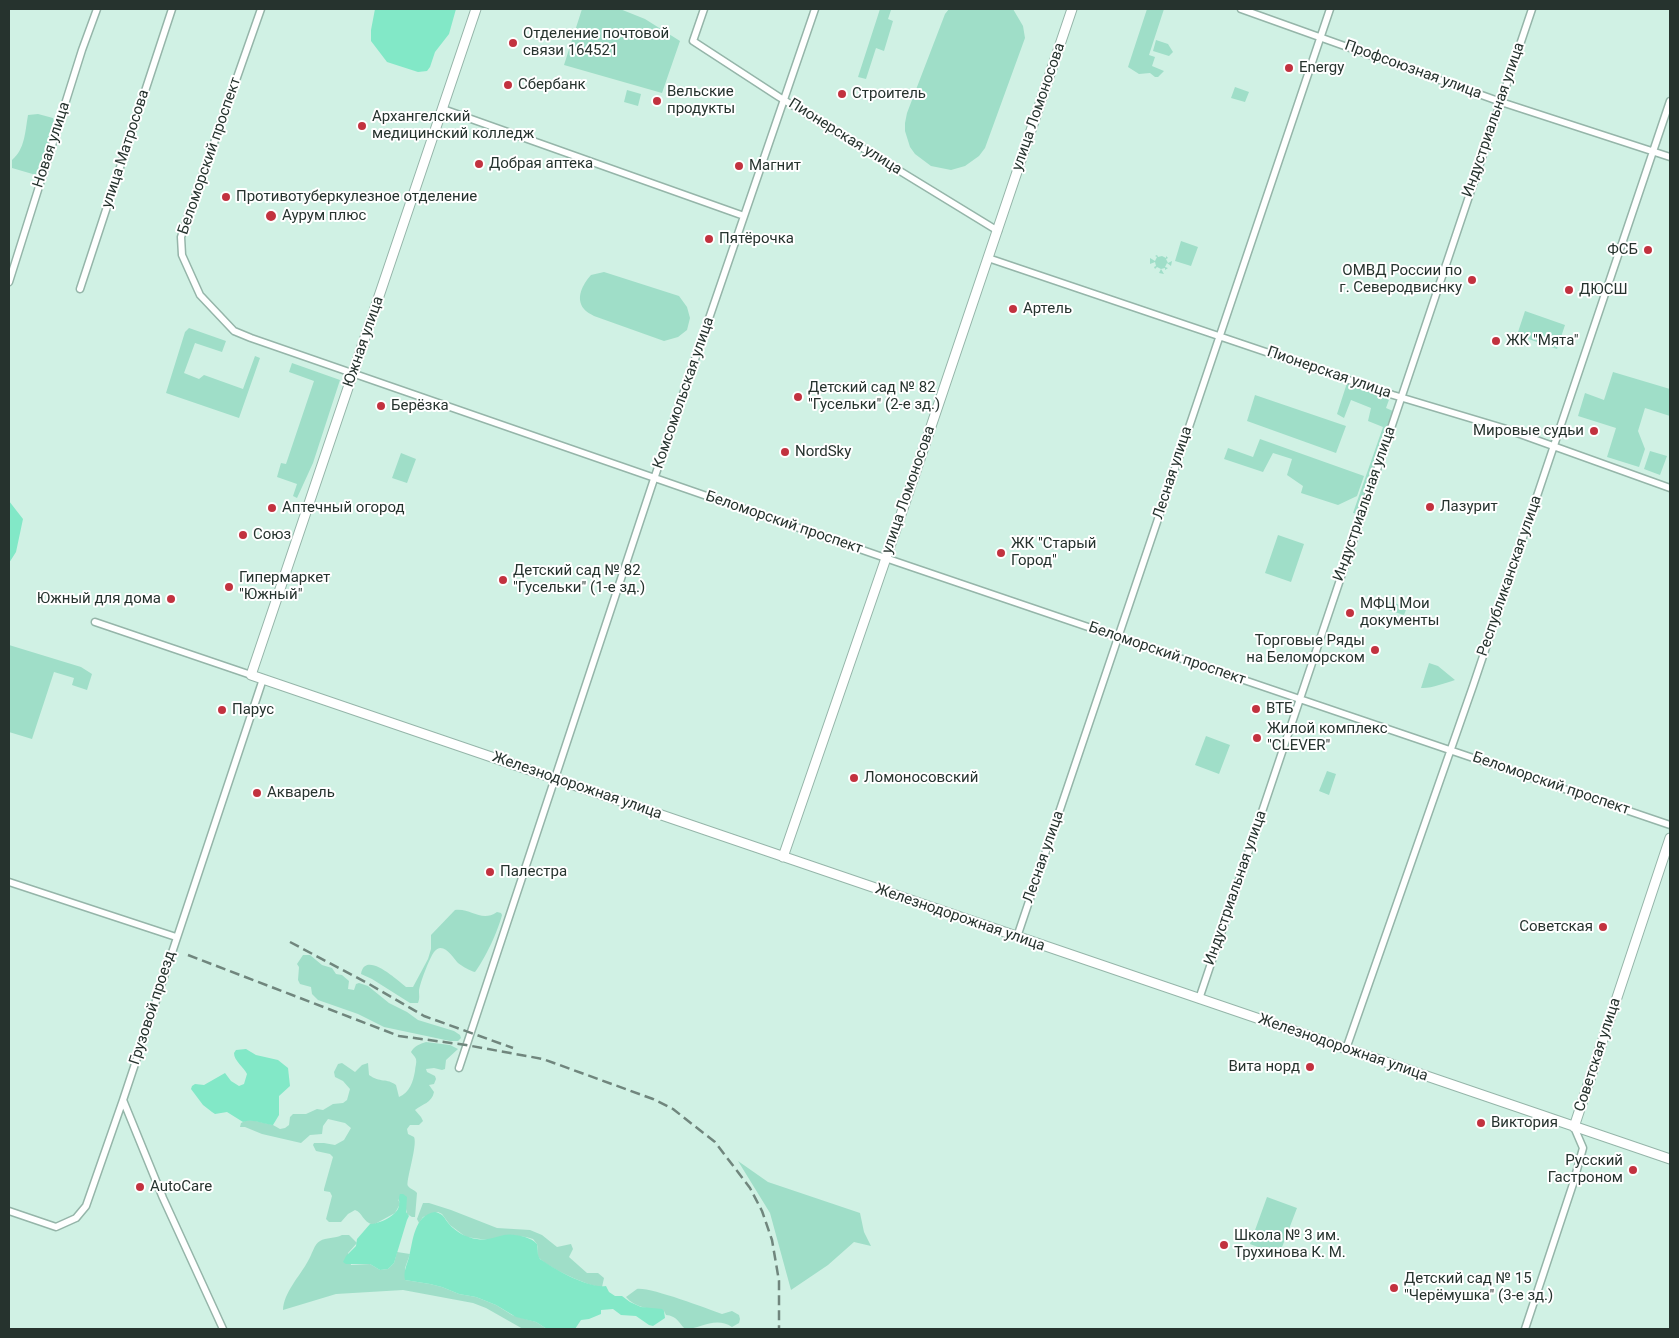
<!DOCTYPE html>
<meta charset="utf-8">
<style>
body{margin:0}
#map{position:relative;width:1679px;height:1338px;overflow:hidden;background:#d0f1e4;font-family:Roboto,sans-serif}
canvas{display:block}
.frame{position:absolute;inset:0;border:10px solid #26332e;pointer-events:none}
</style>
<div id="map">
<canvas width="1679" height="1338"></canvas>
<div class="frame"></div>
</div>
<script>
const context = document.querySelector('canvas').getContext('2d');
context.lineJoin = 'round';
function paint(path, color) { context.fillStyle = color; context.fill(path, 'evenodd'); }
function strokePath(path, color, width, dash) { context.strokeStyle = color; context.lineWidth = width; context.lineCap = dash ? 'butt' : 'round'; context.setLineDash(dash || []); context.stroke(path); }
function write(font, color, halo, rows, align = 'center') {
  context.font = font + ' Roboto,sans-serif'; context.lineWidth = 4; context.setLineDash([]); context.textBaseline = 'middle'; context.strokeStyle = halo; context.fillStyle = color; for (const [text, x, y, turn = 0] of rows) {
    context.save(); context.translate(x, y); context.rotate((+turn || 0) * Math.PI / 180); context.textAlign = isNaN(turn) ? turn : align; if (halo) context.strokeText(text, 0, 0); context.fillText(text, 0, 0); context.restore();
  }
}
paint(new Path2D(`
 M582,9H620L645,19L680,41L662,93L564,65Z
 M880,9L891,10L888,19L893,21L884,51L876,48L866,79L858,77Z
 M949,9H1013L1023,26L1025,38L985,148L979,156L965,166L951,170L931,166L915,154L910,147L905,131V123L907,113L945,14Z
 M1147,9H1164L1149,55L1155,57L1152,66L1164,71L1158,77H1155L1150,73L1139,74L1128,67Z
 M1156,40L1168,44L1173,52L1169,56L1153,51Z
 M1235,87L1249,92L1245,102L1231,98Z
 M627,90L641,94L638,106L624,102Z
 M38,114L53,118L55,125L36,175L12,168V160C25,149 25,132 28,115Z
 M1181,241L1198,247L1191,266L1175,261Z
 M1157,255L1158,257L1162,256L1166,258V256L1168,258L1166,259L1168,263L1172,261L1171,266L1167,263L1165,267L1168,268L1165,270V268L1161,269L1164,274L1159,273L1161,269L1157,267L1155,269L1154,267L1156,266L1155,262L1150,264V258L1155,261L1157,257L1155,256Z
 M604,272L679,296L687,307L690,318L687,330L678,337L664,341L594,316C591,314 586,312 584,309C575,298 583,284 591,275Z
 M1525,311L1565,325L1557,349L1517,335Z
 M189,328L226,341L222,352L195,343L184,373L199,379L204,375L243,389L255,356L260,358L239,418L166,393L185,332Z
 M292,363L340,380L313,463L297,498L293,496L297,484L277,477L281,463L286,464L314,381L289,372Z
 M1613,372L1670,389V416L1645,408L1638,431L1645,449L1639,467L1607,457L1616,428L1578,416L1585,393L1604,400Z
 M1347,383L1390,397L1386,408L1393,411L1358,514L1353,513L1383,427L1368,421L1371,408L1351,400L1344,418L1337,414Z
 M1255,395L1346,426L1336,453L1247,421Z
 M1260,439L1364,476L1357,496L1338,505L1301,493L1303,486L1287,475L1292,459L1273,453L1263,472L1224,459L1228,448L1253,457Z
 M1650,451L1667,456L1660,475L1644,469Z
 M401,453L416,459L407,483L392,478Z
 M1278,535L1304,544L1291,582L1265,573Z
 M1384,600L1407,607L1404,615L1382,608Z
 M9,645L81,667L92,674L87,690L72,685L74,678L54,672L32,739L9,732Z
 M1429,663L1438,666L1455,680C1445,683 1430,689 1421,688Z
 M1206,736L1230,745L1219,774L1195,765Z
 M1327,771L1336,774L1329,795L1319,791Z
 M455,910C472,908 481,923 497,912L501,913L502,915C498,931 485,959 475,972C470,971 462,966 458,963C453,958 443,940 434,952C429,959 420,983 419,991C419,996 420,998 418,1003H410L372,979L361,974C365,950 397,980 406,987H413L428,959L431,949V935Z
 M303,955H310L322,965L332,968L336,974L342,975L349,981L348,989L354,990L356,984L359,983L368,986L389,1003L407,1012L418,1020L454,1031L460,1035L461,1038L458,1041H450L384,1027L358,1014L318,1000L312,994L311,987L300,984L298,980L299,967L297,964Z
 M426,1042L450,1045L458,1049L446,1060L445,1069L442,1070L434,1068L426,1069L427,1072L435,1076L436,1079L434,1084L429,1085L434,1092C432,1103 422,1104 415,1110L421,1117L423,1121L419,1125H410L407,1129L408,1134L414,1137C418,1145 405,1183 408,1186C410,1189 415,1190 417,1193L415,1217H412L407,1214L406,1209L398,1199L400,1204L395,1213L373,1225C362,1221 363,1213 355,1210L348,1214L341,1222H329L326,1219L332,1196L330,1192L324,1191V1189L333,1157L330,1154L316,1151L313,1145L314,1143H324L335,1145L344,1140L351,1128L345,1123L328,1119L323,1126L322,1134L310,1135L301,1143L262,1134L245,1127H240L241,1123L247,1120L256,1121L273,1125L280,1129L285,1128L289,1125L290,1117L293,1114H306L317,1109L323,1110L333,1104L343,1103L347,1100L350,1089L343,1081L335,1077L334,1072L338,1064L342,1063L355,1072L362,1065L368,1063L369,1075C380,1083 387,1078 396,1085L399,1097C410,1092 413,1082 415,1071C415,1067 417,1063 416,1059C415,1056 412,1054 411,1052C414,1046 420,1044 426,1042Z
 M738,1161L768,1182L860,1213L864,1232L871,1246L854,1242L828,1265L791,1290L770,1213Z
 M1267,1197L1297,1208L1279,1255L1250,1244Z
 M423,1203H429L451,1210L497,1228L530,1230L542,1235L557,1247L571,1244L573,1249L569,1257L587,1273H598L604,1278L602,1287C592,1288 541,1265 538,1256C537,1252 538,1247 537,1244L533,1239L526,1237L508,1235L488,1240L466,1237L450,1225L442,1214L438,1212L423,1217L419,1223L417,1219Z
 M342,1235H349L357,1243L348,1253L351,1265L370,1264L380,1270L388,1269L394,1263L397,1252L410,1254L405,1268V1280L430,1284L442,1287L459,1294L476,1297L496,1305L512,1315L536,1322L547,1329H523L486,1308L473,1303L403,1290L336,1294L283,1310C284,1292 300,1276 308,1261C312,1255 314,1244 320,1241C326,1237 335,1239 342,1235Z
 M637,1289C650,1287 705,1308 722,1314L732,1311L739,1315L740,1319L739,1323L732,1327C715,1316 701,1329 685,1329C678,1322 677,1316 666,1315L664,1311C651,1309 635,1308 626,1297Z`), '#9fdec8');
paint(new Path2D(`
 M375,9H456L449,34L435,52L430,67L427,71L418,72L387,62L371,41V30Z
 M9,501L23,519L16,552L9,563Z
 M246,1049L256,1055L278,1060L288,1068L290,1086L279,1096V1115L273,1125C264,1124 252,1118 243,1122L227,1112L215,1114L212,1112L203,1105L191,1089L192,1086L195,1084L204,1085L225,1073L231,1081L239,1086L244,1084L247,1074C244,1067 234,1061 234,1053L236,1050Z
 M400,1194H403L407,1197L406,1212L409,1216L407,1220L394,1263L388,1269L380,1270L370,1264H346L343,1262L346,1256L356,1246L357,1239L370,1224C379,1224 397,1216 399,1206C400,1201 398,1199 400,1194Z
 M435,1212C444,1214 444,1218 449,1224C456,1232 467,1238 477,1239C487,1241 494,1237 504,1235C512,1233 532,1237 537,1244L538,1255L540,1259C554,1269 589,1289 606,1286L609,1292L615,1296H622L630,1302L641,1307L662,1309L664,1311L665,1318L653,1326L649,1325L636,1316L621,1315L613,1309L601,1310V1314L589,1319L581,1320L575,1329H547L536,1322L516,1317L496,1305L476,1297L459,1294L442,1287L430,1284L405,1280C403,1271 407,1265 409,1257C413,1241 414,1215 435,1212Z`), '#82e8c7');
const street = new Path2D(`
 M261,9L181,237L182,255L200,295L234,331L251,338L897,562L1670,825
 M704,9L693,41L779,97L998,231
 M1241,9L1501,102L1670,157
 M443,109L744,216
 M988,258L1393,395L1503,428L1670,488
 M9,282L82,50L97,9
 M80,289L172,9
 M95,622L251,675
 M9,882L176,937
 M1017,937L1330,9
 M1199,999L1532,9
 M1346,1049L1473,686L1670,101
 M459,1068L654,479L815,9
 M9,1211L56,1227L76,1218L86,1206L123,1100
 M223,1329L163,1198L123,1100L263,679
 M1525,1329L1573,1184L1583,1148L1574,1127`);
const secondary = new Path2D(`
 M476,9L251,675L1670,1159
 M783,857L916,471L1072,9
 M1574,1127L1670,838`);
strokePath(street, '#95b5a9', 9);
strokePath(secondary, '#95b5a9', 11);
strokePath(street, '#fff', 6);
strokePath(secondary, '#fff', 9);
strokePath(new Path2D(`
 M290,942L369,984L424,1016L513,1048
 M188,955L399,1036L466,1045L543,1059L653,1099L673,1109L715,1142L750,1188L762,1211L772,1240L779,1281V1329`), '#70867d', 2.5, [10, 5]);
for (const [x, y, r, color] of [
 [513,43,5,"#c2323f"],
 [1289,68,5,"#c2323f"],
 [508,85,5,"#c2323f"],
 [842,94,5,"#c2323f"],
 [657,101,5,"#c2323f"],
 [362,126,5,"#c2323f"],
 [479,164,5,"#c2323f"],
 [739,166,5,"#c2323f"],
 [226,197,5,"#c2323f"],
 [271,216,6,"#c2323f"],
 [709,239,5,"#c2323f"],
 [1648,250,5,"#c2323f"],
 [1472,280,5,"#c2323f"],
 [1569,290,5,"#c2323f"],
 [1013,309,5,"#c2323f"],
 [1496,341,5,"#c2323f"],
 [798,397,5,"#c2323f"],
 [381,406,5,"#c2323f"],
 [1594,431,5,"#c2323f"],
 [785,452,5,"#c2323f"],
 [1430,507,5,"#c2323f"],
 [272,508,5,"#c2323f"],
 [243,535,5,"#c2323f"],
 [1001,553,5,"#c2323f"],
 [503,580,5,"#c2323f"],
 [229,587,5,"#c2323f"],
 [171,599,5,"#c2323f"],
 [1350,613,5,"#c2323f"],
 [1375,650,5,"#c2323f"],
 [1256,709,5,"#c2323f"],
 [222,710,5,"#c2323f"],
 [1257,738,5,"#c2323f"],
 [854,778,5,"#c2323f"],
 [257,793,5,"#c2323f"],
 [490,872,5,"#c2323f"],
 [1603,927,5,"#c2323f"],
 [1310,1067,5,"#c2323f"],
 [1481,1123,5,"#c2323f"],
 [1633,1170,5,"#c2323f"],
 [140,1187,5,"#c2323f"],
 [1224,1245,5,"#c2323f"],
 [1394,1288,5,"#c2323f"]
]) { const dot = new Path2D(); dot.arc(x, y, r, 0, 2 * Math.PI); context.fillStyle = color; context.fill(dot); strokePath(dot, '#fff', 2); }
write('15px', '#26332e', '#fff', [
 ["Отделение почтовой",523,34],
 ["связи 164521",523,51],
 ["Energy",1299,68],
 ["Сбербанк",518,85],
 ["Вельские",667,92],
 ["продукты",667,109],
 ["Строитель",852,94],
 ["Архангелский",372,117],
 ["медицинский колледж",372,134],
 ["Добрая аптека",489,164],
 ["Магнит",749,166],
 ["Противотуберкулезное отделение",236,197],
 ["Аурум плюс",282,216],
 ["Пятёрочка",719,239],
 ["ФСБ",1638,250,"right"],
 ["ОМВД России по",1462,271,"right"],
 ["г. Северодвиснку",1462,288,"right"],
 ["ДЮСШ",1579,290],
 ["Артель",1023,309],
 ["ЖК \"Мята\"",1506,341],
 ["Детский сад № 82",808,388],
 ["\"Гусельки\" (2-е зд.)",808,405],
 ["Берёзка",391,406],
 ["Мировые судьи",1584,431,"right"],
 ["NordSky",795,452],
 ["Лазурит",1440,507],
 ["Аптечный огород",282,508],
 ["Союз",253,535],
 ["ЖК \"Старый",1011,544],
 ["Город\"",1011,561],
 ["Детский сад № 82",513,571],
 ["\"Гусельки\" (1-е зд.)",513,588],
 ["Гипермаркет",239,578],
 ["\"Южный\"",239,595],
 ["Южный для дома",161,599,"right"],
 ["МФЦ Мои",1360,604],
 ["документы",1360,621],
 ["Торговые Ряды",1365,641,"right"],
 ["на Беломорском",1365,658,"right"],
 ["ВТБ",1266,709],
 ["Парус",232,710],
 ["Жилой комплекс",1267,729],
 ["\"СLEVER\"",1267,746],
 ["Ломоносовский",864,778],
 ["Акварель",267,793],
 ["Палестра",500,872],
 ["Советская",1593,927,"right"],
 ["Вита норд",1300,1067,"right"],
 ["Виктория",1491,1123],
 ["Русский",1623,1161,"right"],
 ["Гастроном",1623,1178,"right"],
 ["AutoCare",150,1187],
 ["Школа № 3 им.",1234,1236],
 ["Трухинова К. М.",1234,1253],
 ["Детский сад № 15",1404,1279],
 ["\"Черёмушка\" (3-е зд.)",1404,1296]
], 'left');
write('15px', '#26332e', '#fff', [
 ["Профсоюзная улица",1413,70,20],
 ["улица Ломоносова",1039,107,-71],
 ["Индустриальная улица",1494,120,-71],
 ["Пионерская улица",845,137,32],
 ["Новая улица",52,145,-72],
 ["улица Матросова",126,149,-72],
 ["Беломорский проспект",210,156,-71],
 ["Южная улица",364,342,-71],
 ["Пионерская улица",1329,373,19],
 ["Комсомольская улица",684,393,-71],
 ["Лесная улица",1173,473,-72],
 ["улица Ломоносова",909,490,-71],
 ["Индустриальная улица",1365,504,-71],
 ["Беломорский проспект",784,523,19],
 ["Республиканская улица",1510,576,-71],
 ["Беломорский проспект",1167,654,19],
 ["Беломорский проспект",1551,784,19],
 ["Железнодорожная улица",577,786,19],
 ["Лесная улица",1044,857,-71],
 ["Индустриальная улица",1236,888,-71],
 ["Железнодорожная улица",960,918,19],
 ["Грузовой проезд",153,1008,-72],
 ["Железнодорожная улица",1343,1048,19],
 ["Советская улица",1598,1055,-72]
]);
</script>
